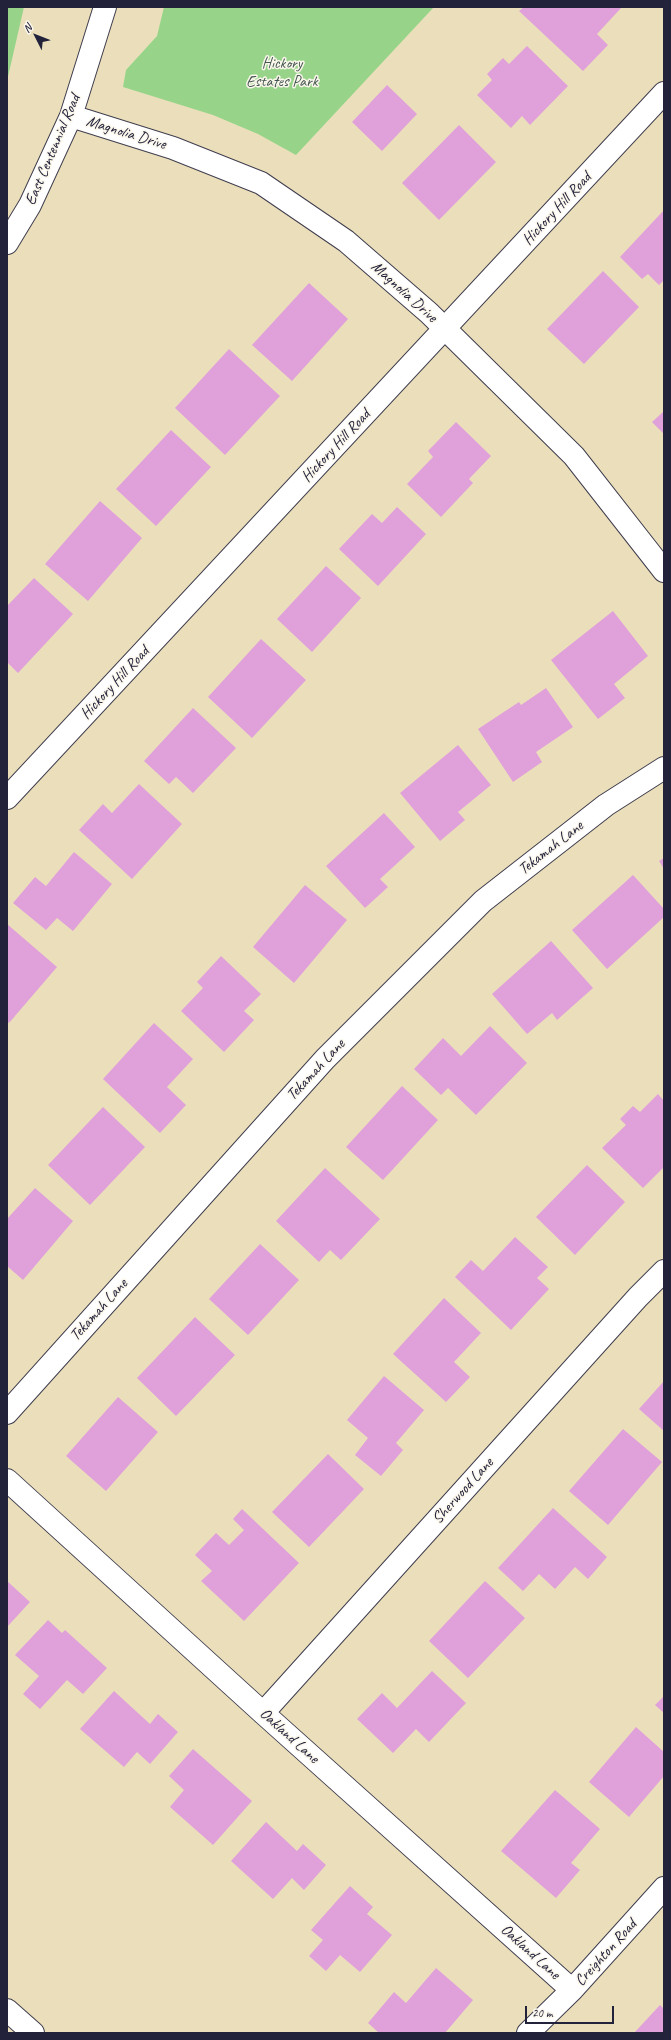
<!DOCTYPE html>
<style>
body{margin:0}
#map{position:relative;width:671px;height:2040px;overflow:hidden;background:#ebdfbb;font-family:Caveat,sans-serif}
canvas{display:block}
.frame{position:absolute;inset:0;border:8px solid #22223b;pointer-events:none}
.north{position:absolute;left:16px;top:16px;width:40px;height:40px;-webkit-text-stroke:3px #fbf7ec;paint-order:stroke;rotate:312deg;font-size:11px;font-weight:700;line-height:16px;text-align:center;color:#22223b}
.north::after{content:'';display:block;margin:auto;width:14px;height:18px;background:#22223b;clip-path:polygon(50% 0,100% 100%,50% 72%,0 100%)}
.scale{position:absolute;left:525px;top:2006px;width:89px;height:18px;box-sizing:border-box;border:2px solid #22223b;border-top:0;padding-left:5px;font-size:12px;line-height:14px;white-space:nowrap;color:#22223b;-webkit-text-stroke:3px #fbf7ec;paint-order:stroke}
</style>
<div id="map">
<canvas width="671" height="2040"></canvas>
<div class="frame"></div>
<div class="north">N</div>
<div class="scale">20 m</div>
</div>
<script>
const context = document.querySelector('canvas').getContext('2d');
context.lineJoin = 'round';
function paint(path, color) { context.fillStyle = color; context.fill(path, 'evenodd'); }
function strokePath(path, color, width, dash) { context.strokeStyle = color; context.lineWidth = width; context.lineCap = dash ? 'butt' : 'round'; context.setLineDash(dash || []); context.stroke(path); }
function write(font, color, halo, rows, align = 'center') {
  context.font = font + ' Caveat,sans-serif'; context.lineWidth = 3; context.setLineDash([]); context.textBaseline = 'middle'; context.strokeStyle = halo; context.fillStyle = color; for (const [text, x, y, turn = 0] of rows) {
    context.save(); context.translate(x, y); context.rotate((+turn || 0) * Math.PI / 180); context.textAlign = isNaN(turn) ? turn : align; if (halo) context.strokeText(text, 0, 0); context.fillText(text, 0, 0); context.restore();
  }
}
paint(new Path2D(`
 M7,7H24L7,81Z
 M164,7H434L296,155L258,134L213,115L123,87L126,70L157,36Z`), '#97d489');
paint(new Path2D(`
 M524,7H622L597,34L608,45L583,71L519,11Z
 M527,46L568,86L530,125L522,116L511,128L477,95L492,80L487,74L503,58L509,64Z
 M387,85L417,114L382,151L352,122Z
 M459,125L496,162L439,220L402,183Z
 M664,210V280L659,285L648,274L642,279L620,257Z
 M603,271L639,307L584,364L547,329Z
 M309,283L348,319L292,381L252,345Z
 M229,349L280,396L225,455L175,408Z
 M664,411V434L652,422Z
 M456,422L491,456L469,479L473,483L441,517L407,484L433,457L428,451Z
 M171,430L211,467L156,526L116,489Z
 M100,501L142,538L88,601L45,564Z
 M397,507L426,534L378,586L339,549L372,514L382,523Z
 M326,566L361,598L312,652L277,619Z
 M34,578L73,614L18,673L7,662V606Z
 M613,611L648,656L614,684L625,698L598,719L551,660Z
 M261,639L306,680L252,738L208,697Z
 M546,688L573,727L536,752L542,762L513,782L478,729L519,702L521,705Z
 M193,708L236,748L193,793L176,777L169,784L144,761Z
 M458,745L491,785L458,812L465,820L440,841L400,793Z
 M139,784L182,824L132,879L79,830L103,804L112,813Z
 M384,813L415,847L380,879L388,887L365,908L326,866Z
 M74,852L112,884L73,931L57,918L46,930L13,903L35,877L46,886Z
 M664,858V869L659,861Z
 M633,875L664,909V917L607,969L572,930Z
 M305,885L347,920L294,983L253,947Z
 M7,924L57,967L9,1023L7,1021Z
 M551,941L593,988L557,1020L552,1013L527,1034L492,994Z
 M221,956L261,994L244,1011L254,1020L224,1052L181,1011L203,988L197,982Z
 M154,1023L193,1059L167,1087L186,1105L160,1133L103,1079Z
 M490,1026L527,1063L476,1115L448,1088L441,1095L414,1069L443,1038L461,1056Z
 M402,1086L438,1120L383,1180L346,1147Z
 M658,1094L664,1101V1167L643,1188L602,1148L626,1125L620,1119L633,1106L640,1112Z
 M103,1107L145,1147L90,1205L48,1165Z
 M587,1165L625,1202L575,1255L536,1217Z
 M325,1168L380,1219L341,1260L330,1250L319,1262L276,1221Z
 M35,1188L73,1221L23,1280L7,1266V1219Z
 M515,1237L548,1267L537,1278L549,1289L511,1330L455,1277L471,1260L483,1271Z
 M260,1244L299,1280L248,1335L209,1299Z
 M444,1298L481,1333L454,1362L470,1377L446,1402L393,1354Z
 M195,1317L235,1355L176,1416L137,1378Z
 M384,1376L424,1410L396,1443L403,1450L381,1476L355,1455L368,1438L347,1420Z
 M664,1381V1431L639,1409Z
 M118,1397L158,1432L106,1491L66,1456Z
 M623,1429L662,1462L608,1525L569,1491Z
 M328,1454L364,1489L309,1547L272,1512Z
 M553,1508L607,1557L588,1579L575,1567L555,1589L539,1574L523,1591L498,1568Z
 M242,1509L299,1563L244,1621L201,1581L212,1571L195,1555L216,1533L229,1545L244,1530L233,1519Z
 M7,1581L30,1602L7,1627Z
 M485,1581L525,1618L468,1678L429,1641Z
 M48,1620L62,1633L65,1630L107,1668L83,1694L67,1680L40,1709L23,1694L39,1676L15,1655Z
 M432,1671L466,1703L429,1742L416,1729L393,1753L357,1719L382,1693L397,1708Z
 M114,1691L150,1724L158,1714L178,1732L150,1764L137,1752L124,1767L80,1729Z
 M664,1696V1713L655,1705Z
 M636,1727L664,1752V1776L629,1817L589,1782Z
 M193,1749L252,1801L213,1845L170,1807L184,1790L169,1776Z
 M555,1790L600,1829L571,1863L580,1870L556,1898L501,1851Z
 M266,1822L297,1851L303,1844L326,1865L304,1890L292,1878L273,1899L231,1861Z
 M350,1886L373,1907L367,1914L392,1935L360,1972L340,1955L326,1971L309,1956L323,1940L311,1930Z
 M436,1968L473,2000L445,2033H379L368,2023L394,1992L406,2003Z
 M660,2005L664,2009V2033H634Z`), '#e0a0da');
const minor = new Path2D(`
 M71,116L173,148L261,183L346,241L429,313L574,456L664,571
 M7,243L30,205L71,116L105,7
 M7,798L664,93
 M7,1413L325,1059L483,901L606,805L664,768
 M7,1480L263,1713L572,1990
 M263,1713L638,1297L664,1271
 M7,2010L33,2033
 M528,2033L572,1990L664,1888`);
strokePath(minor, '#403e4e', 24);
strokePath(minor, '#fff', 22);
write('16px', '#455752', '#fbf7ec', [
 ["Hickory",282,64],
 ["Estates Park",282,82]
]);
write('16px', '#22223b', '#fbf7ec', [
 ["Magnolia Drive",126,133,17],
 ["East Centennial Road",53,150,-67],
 ["Hickory Hill Road",557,209,-47],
 ["Magnolia Drive",404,292,42],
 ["Hickory Hill Road",336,446,-47],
 ["Hickory Hill Road",115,683,-47],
 ["Tekamah Lane",551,848,-38],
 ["Tekamah Lane",316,1070,-47],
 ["Tekamah Lane",99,1310,-48],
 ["Sherwood Lane",463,1491,-48],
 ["Oakland Lane",289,1736,42],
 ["Oakland Lane",530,1952,42],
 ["Creighton Road",606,1953,-48]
]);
</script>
